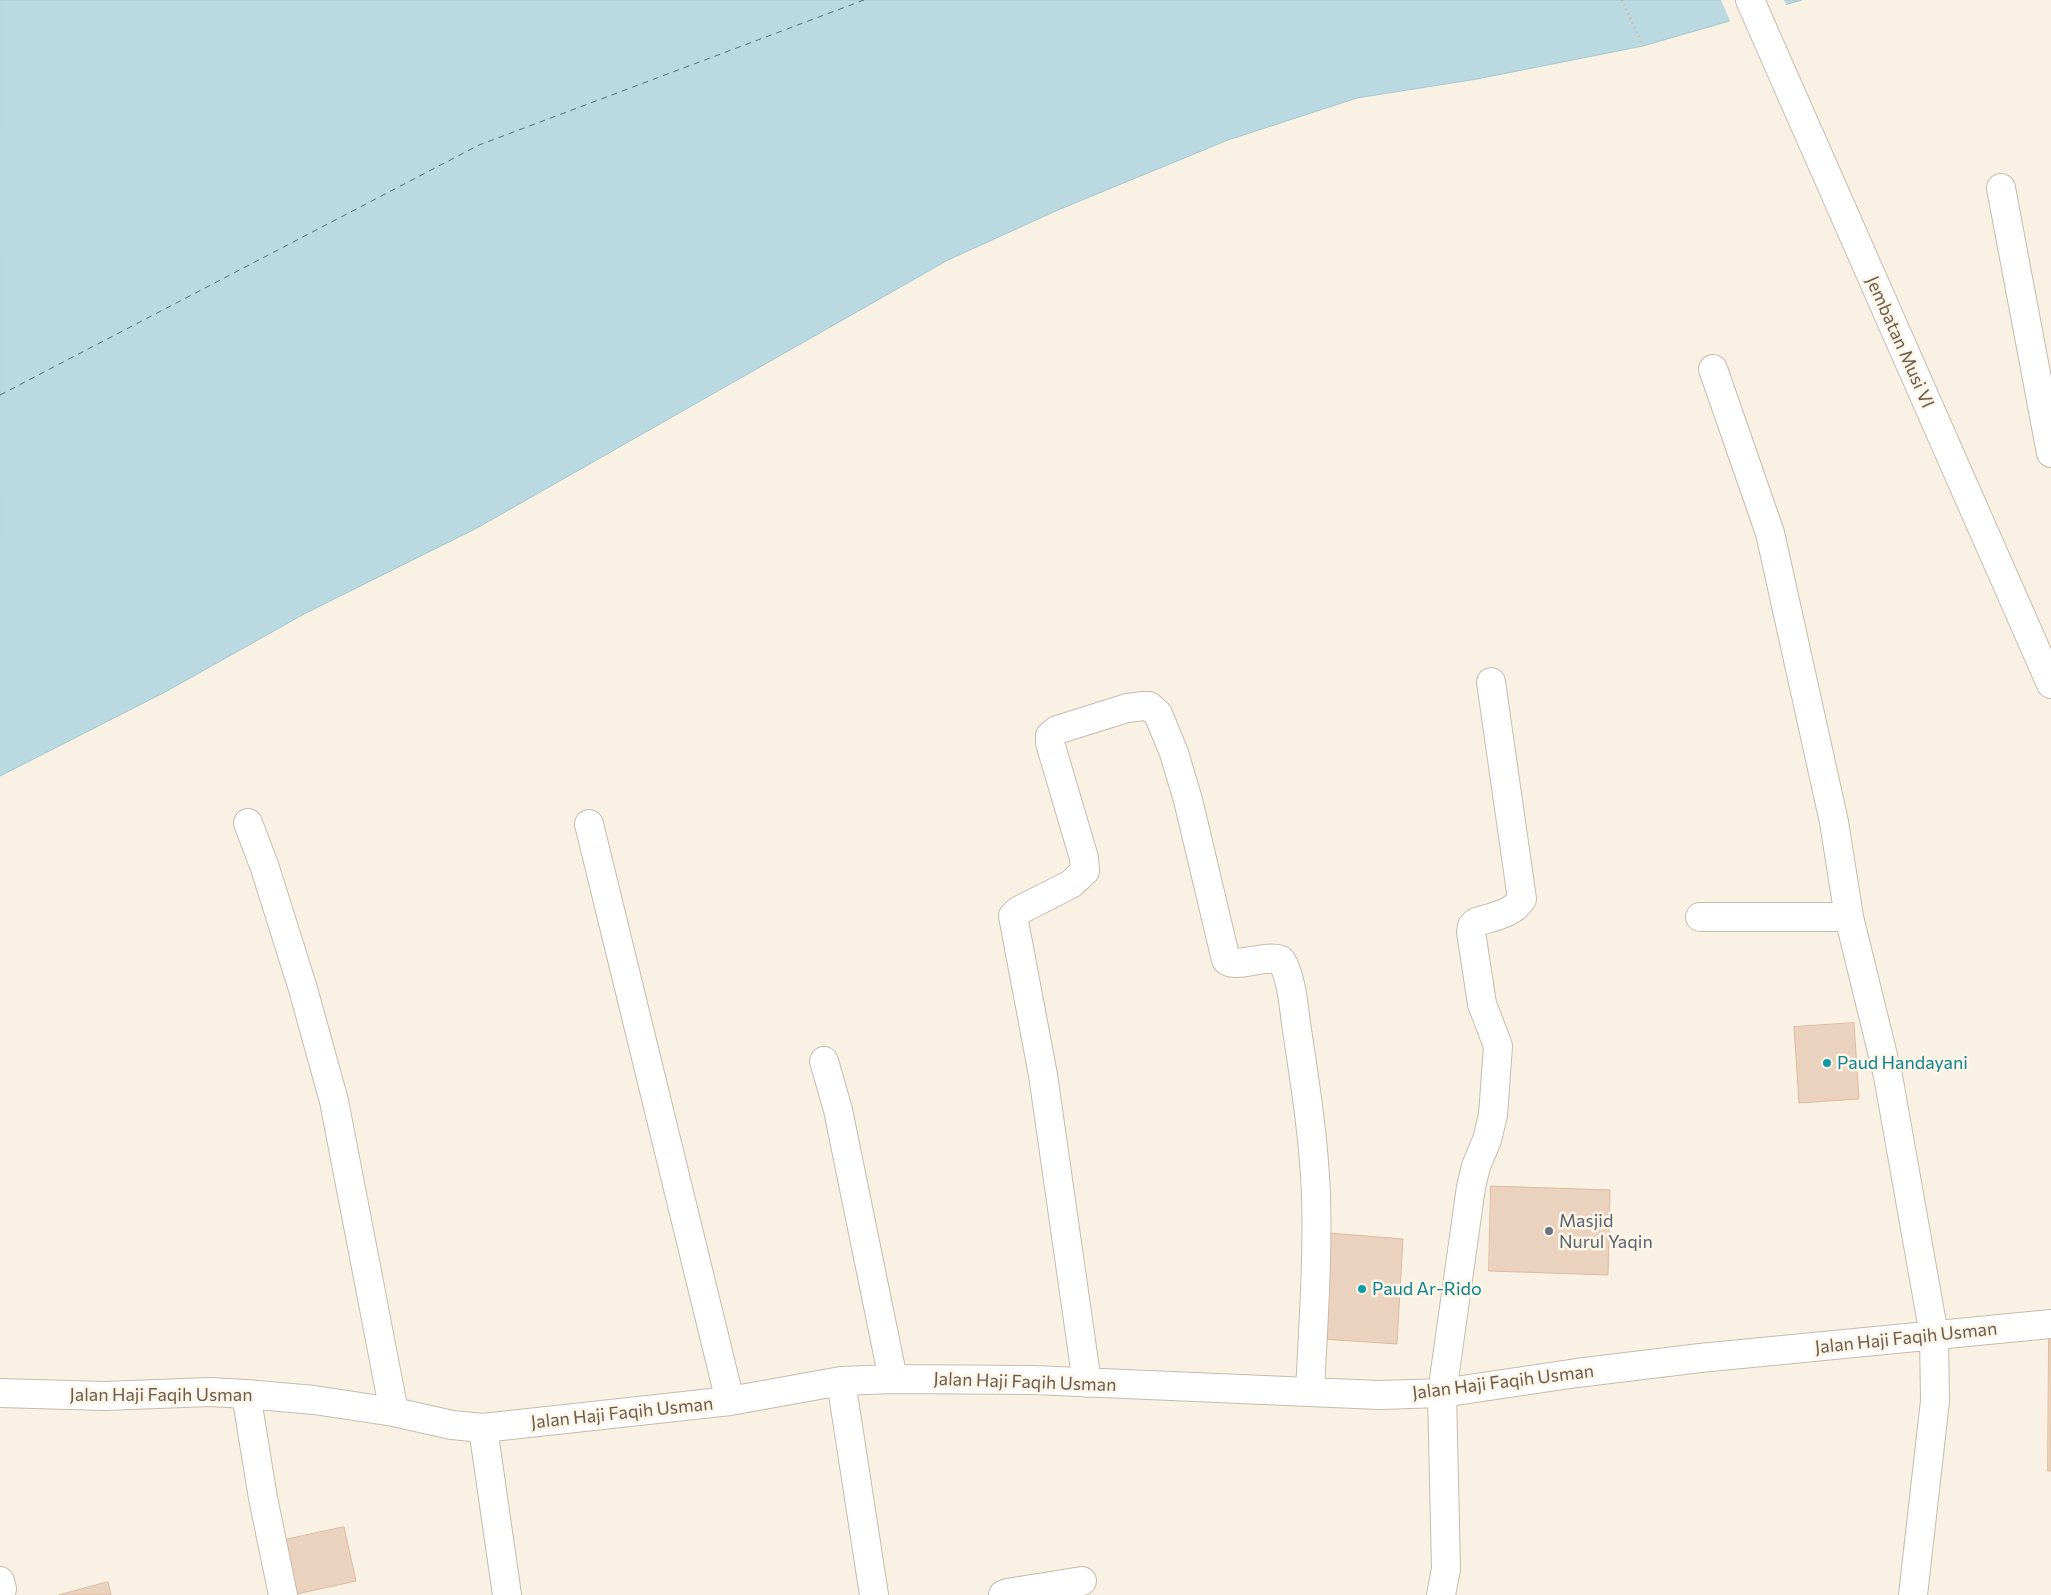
<!DOCTYPE html>
<style>
body{margin:0}
canvas{display:block;background:#f9f2e4}
</style>
<canvas width="2051" height="1595"></canvas>
<script>
const context = document.querySelector('canvas').getContext('2d');
context.lineJoin = 'round';
function paint(path, color) { context.fillStyle = color; context.fill(path, 'evenodd'); }
function strokePath(path, color, width, dash) { context.strokeStyle = color; context.lineWidth = width; context.lineCap = dash ? 'butt' : 'round'; context.setLineDash(dash || []); context.stroke(path); }
function write(font, color, halo, rows, align = 'center') {
  context.font = font + ' Commissioner,sans-serif'; context.lineWidth = 5; context.setLineDash([]); context.textBaseline = 'middle'; context.strokeStyle = halo; context.fillStyle = color; for (const [text, x, y, turn = 0] of rows) {
    context.save(); context.translate(x, y); context.rotate((+turn || 0) * Math.PI / 180); context.textAlign = isNaN(turn) ? turn : align; if (halo) context.strokeText(text, 0, 0); context.fillText(text, 0, 0); context.restore();
  }
}
const water = new Path2D(`
 M0,0H1802L1643,46L1477,79L1357,98L1228,140L1058,210L948,260L477,528L304,614L167,691L0,776Z`);
paint(water, '#bbd9e0');
strokePath(water, '#a2c8d0', 1);
paint(new Path2D(`
 M1721,0H1784L1787,7L1731,23Z`), '#f9f2e4');
strokePath(new Path2D(`
 M0,395L479,145L864,0`), '#497480', 1, [6, 5]);
const building = new Path2D(`
 M1854,1023L1859,1099L1799,1103L1794,1027Z
 M1491,1186L1610,1190L1608,1275L1489,1271Z
 M1328,1233L1403,1239L1397,1344L1322,1339Z
 M2049,1336H2051V1471H2048Z
 M344,1527L356,1581L292,1595L280,1541Z
 M108,1582L111,1595H59Z`);
paint(building, '#ebd2bf');
strokePath(building, '#dcbaa1', 1);
const minor = new Path2D(`
 M1750,0L2051,684
 M2001,188L2051,453
 M1713,369L1770,533L1834,822L1849,917L1888,1076L1934,1335L1935,1401L1913,1595
 M248,823L265,868L303,989L334,1101L394,1412
 M589,824L730,1401
 M1700,917H1849
 M824,1061L838,1110L893,1379
 M841,1381L874,1595
 M1087,1383L1043,1075L1013,916L1018,911L1071,884L1085,871L1084,858L1050,743V736L1057,730L1127,708L1144,706H1149L1158,714L1174,753L1188,800L1226,960C1234,969 1266,954 1281,960C1293,979 1294,1014 1298,1037C1306,1089 1314,1142 1316,1195C1318,1261 1313,1327 1310,1392
 M0,1393L104,1396L210,1392L246,1394L314,1400L394,1412L452,1425L483,1428L730,1401L841,1381L893,1379L1033,1380L1379,1395L1442,1393L1577,1373L1700,1358L2051,1324
 M246,1394L263,1498L283,1595
 M483,1428L507,1595
 M0,1581L2,1589
 M1003,1595L1007,1593L1082,1581
 M1441,1595L1446,1569L1442,1393L1471,1187L1476,1166L1487,1140L1493,1115L1498,1046L1482,1004L1471,932L1472,926L1476,922C1492,917 1513,914 1522,899L1491,682`);
strokePath(minor, '#c8baac', 30);
strokePath(new Path2D(`
 M1622,0L1643,46`), '#cfb6a2', 3, [1, 4]);
strokePath(minor, '#fff', 28);
for (const [x, y, r, color] of [
 [1827,1063,5,"#0f9aa8"],
 [1549,1231,5,"#6b7280"],
 [1362,1289,5,"#0f9aa8"]
]) { const dot = new Path2D(); dot.arc(x, y, r, 0, 2 * Math.PI); context.fillStyle = color; context.fill(dot); strokePath(dot, '#fcf6e9', 2); }
write('18px', '#6e5a4d', '#fcf6e9', [
 ["Jembatan Musi VI",1900,342,66],
 ["Jalan Haji Faqih Usman",1906,1338,-6],
 ["Jalan Haji Faqih Usman",1025,1382,2],
 ["Jalan Haji Faqih Usman",1503,1382,-7],
 ["Jalan Haji Faqih Usman",161,1395],
 ["Jalan Haji Faqih Usman",622,1413,-6]
]);
write('18px', '#0d838f', '#fcf6e9', [
 ["Paud Handayani",1837,1063],
 ["Paud Ar-Rido",1372,1289]
], 'left');
write('18px', '#5b616d', '#fcf6e9', [
 ["Masjid",1559,1221],
 ["Nurul Yaqin",1559,1242]
], 'left');
</script>
